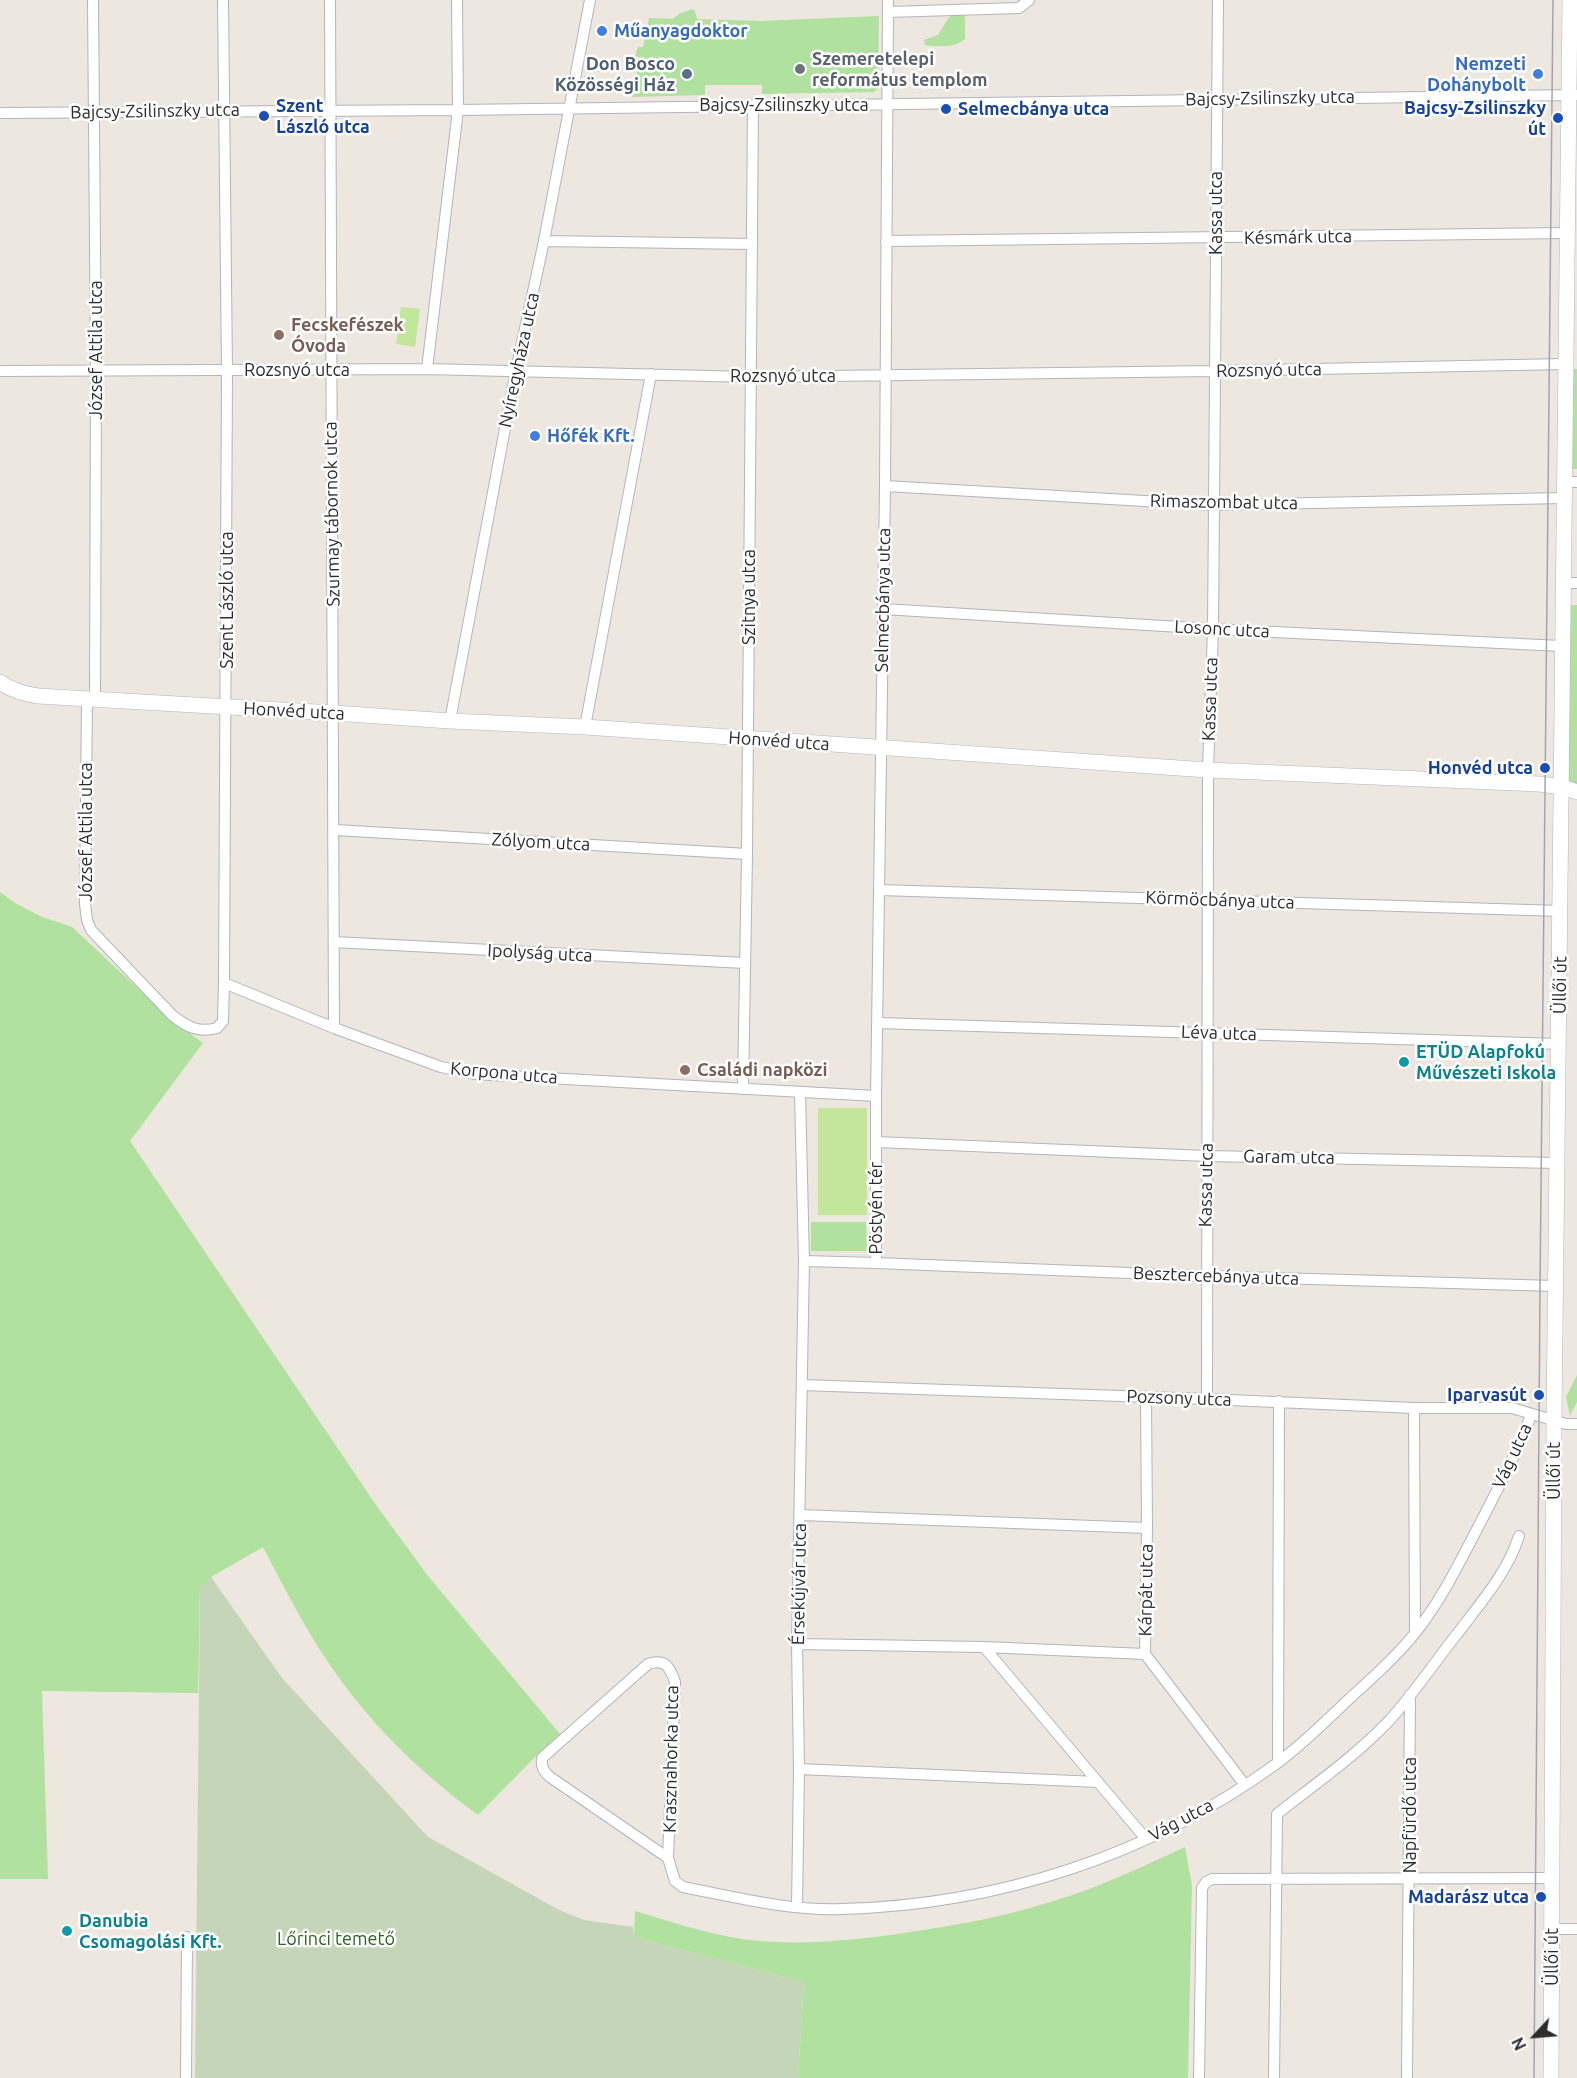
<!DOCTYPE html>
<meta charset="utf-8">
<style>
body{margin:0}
#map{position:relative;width:1577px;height:2078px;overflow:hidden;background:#ede7df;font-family:Ubuntu,sans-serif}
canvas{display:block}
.north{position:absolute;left:1505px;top:2006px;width:60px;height:60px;-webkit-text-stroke:4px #fff;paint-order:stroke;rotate:244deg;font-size:16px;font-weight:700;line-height:24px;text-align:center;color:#2c2c2c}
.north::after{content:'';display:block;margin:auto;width:21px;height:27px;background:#2c2c2c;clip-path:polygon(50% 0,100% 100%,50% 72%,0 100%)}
</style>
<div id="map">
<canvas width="1577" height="2078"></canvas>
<div class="north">N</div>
</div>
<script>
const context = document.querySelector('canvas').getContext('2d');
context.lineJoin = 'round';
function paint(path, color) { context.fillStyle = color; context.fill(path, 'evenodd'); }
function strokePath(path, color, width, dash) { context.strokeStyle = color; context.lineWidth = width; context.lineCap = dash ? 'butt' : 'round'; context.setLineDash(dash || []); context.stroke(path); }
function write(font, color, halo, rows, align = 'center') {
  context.font = font + ' Ubuntu,sans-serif'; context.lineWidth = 5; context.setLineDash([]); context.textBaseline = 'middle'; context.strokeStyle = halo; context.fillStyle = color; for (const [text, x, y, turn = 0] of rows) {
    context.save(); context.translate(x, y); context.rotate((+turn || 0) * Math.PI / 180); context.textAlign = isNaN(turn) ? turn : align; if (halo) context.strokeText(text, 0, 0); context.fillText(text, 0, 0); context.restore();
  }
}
paint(new Path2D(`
 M692,9L695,11L697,19L761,21L879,16L878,89L874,92L762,94V85H705V95L632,97L640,58L635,56L638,47H643L649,18L673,19L679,14Z
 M956,13L963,14L965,18V39C953,48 940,47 925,45L924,40L938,35L949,17Z
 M1574,369H1577V469H1572Z
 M1569,605H1577V798L1569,793Z
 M0,892L15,903L40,916L72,927L174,1022L203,1043L130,1141L376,1505L428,1576L560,1734L538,1754L478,1815C419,1772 366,1720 326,1659C302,1623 283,1585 263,1547L211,1577L200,1587L198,1693L42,1691L48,1879H0Z
 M811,1222H866L867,1251H811Z
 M1577,1375V1402L1570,1416L1566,1397Z
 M1185,1847L1192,1886L1188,2078H798L804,1982L634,1937L635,1911C675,1923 716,1937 758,1941C807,1945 856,1940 904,1933C961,1925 1018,1914 1072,1895C1111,1882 1148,1864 1185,1847Z`), '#b1e19e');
paint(new Path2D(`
 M211,1577L282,1678L428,1837L559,1910L584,1920L633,1927L634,1937L804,1982L798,2078H195L200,1587Z`), '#c4d6b7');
paint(new Path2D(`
 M401,307L420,309L415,347L396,344Z
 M818,1108H867V1215H818Z`), '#c2e79a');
const street = new Path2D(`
 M93,0L96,369L95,700
 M330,0L334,1028
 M888,12L1019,8L1029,0
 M0,113L458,110L1577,95
 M544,241L752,244
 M886,241L1567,233
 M427,369L458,110L457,0
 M0,371L427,369L750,377L1214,371L1565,364
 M1564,482H1577
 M885,486L1214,505L1564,498
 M1563,583H1577
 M883,609L1213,629L1561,646
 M87,699L85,904L87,920L91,930L172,1015C187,1027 198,1033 217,1028L223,1021L224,983L227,370L223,0
 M450,721L516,370L544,241L590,0
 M585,727L651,374
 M335,830L747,854
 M879,890L1561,911
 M334,942L745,963
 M224,983L334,1028L441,1067L474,1074L876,1096V1263L804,1261L800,1093
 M878,1023L1559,1044
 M743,1089L747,854L753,105
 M876,1096L885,486L888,0
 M877,1142L1207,1156L1558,1163
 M876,1263L1205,1276L1556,1286
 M802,1385L1207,1399L1414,1408H1512L1566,1424H1577
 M1146,1397L1147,1528L1145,1654L1245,1785
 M1207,1399L1208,770L1213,629L1218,0
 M1414,1408L1415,1633
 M800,1515L1147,1528
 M797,1644L984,1647L1145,1654
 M984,1647L1146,1839
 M1278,1763L1279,1401
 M799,1769L1098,1782
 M668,1858L550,1777C543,1771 541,1766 542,1758L648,1664C665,1658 670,1667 675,1682L668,1858L675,1881L683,1887C735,1897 789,1911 842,1909C997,1905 1151,1855 1276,1764C1302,1745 1325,1722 1348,1700C1372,1678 1396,1657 1416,1632C1445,1595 1464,1553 1486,1512C1502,1480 1519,1449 1531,1415
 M797,1907L799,1769L797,1644L804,1261
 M1552,1929H1577
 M186,2078L187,1937
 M1199,2078L1202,1888L1206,1882L1212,1879L1552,1878
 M1274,2078L1277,1814C1314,1785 1354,1757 1387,1723C1414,1694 1436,1660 1461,1629C1483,1600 1508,1571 1519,1536
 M1407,2078L1410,1695`);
const secondary = new Path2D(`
 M0,682C12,691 24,694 38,696L334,713L450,721L585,727L1208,770L1539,784L1562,787L1577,792
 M1551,2078L1554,1420L1570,0`);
strokePath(street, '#b2b4be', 12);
strokePath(secondary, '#b2b4be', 16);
strokePath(street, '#fff', 10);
strokePath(secondary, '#fff', 15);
strokePath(new Path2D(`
 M1534,2078L1540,1286L1553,0`), '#a1a3b5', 1.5);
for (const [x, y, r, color] of [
 [602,31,6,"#3f7fe0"],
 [800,69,6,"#6b7280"],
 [687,74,6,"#5c6f8a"],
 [1538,74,6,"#3f7fe0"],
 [946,109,6,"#1a4fb4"],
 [264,116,6,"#1a4fb4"],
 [1558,118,6,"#1a4fb4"],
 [279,335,6,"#8d6e63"],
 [535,436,6,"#3f7fe0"],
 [1545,768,6,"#1a4fb4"],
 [1404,1062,6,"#0f9aa8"],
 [685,1070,6,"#8d6e63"],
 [1539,1395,6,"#1a4fb4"],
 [1541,1897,6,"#1a4fb4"],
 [67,1931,6,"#0f9aa8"]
]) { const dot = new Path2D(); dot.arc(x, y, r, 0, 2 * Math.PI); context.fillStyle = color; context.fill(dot); strokePath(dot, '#fff', 2); }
write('bold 18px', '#366cbe', '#fff', [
 ["Műanyagdoktor",614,31],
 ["Nemzeti",1526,64,"right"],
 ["Dohánybolt",1526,85,"right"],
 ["Hőfék Kft.",547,436]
], 'left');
write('bold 18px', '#5b616d', '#fff', [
 ["Szemeretelepi",812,59],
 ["református templom",812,80]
], 'left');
write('bold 18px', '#4e5e75', '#fff', [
 ["Don Bosco",675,64],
 ["Közösségi Ház",675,85]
], 'right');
write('18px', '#2c2c2c', '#fff', [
 ["Bajcsy-Zsilinszky utca",1270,98,-1],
 ["Bajcsy-Zsilinszky utca",784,105],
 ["Bajcsy-Zsilinszky utca",155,111,-1],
 ["Kassa utca",1216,213,-90],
 ["Késmárk utca",1298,237,-1],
 ["József Attila utca",96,350,-90],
 ["Nyíregyháza utca",519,360,-78],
 ["Rozsnyó utca",297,370],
 ["Rozsnyó utca",1269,370,-1],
 ["Rozsnyó utca",783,376],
 ["Rimaszombat utca",1224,502,1],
 ["Szurmay tábornok utca",332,514,-91],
 ["Szitnya utca",749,597,-90],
 ["Szent László utca",227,600,-90],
 ["Selmecbánya utca",883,600,-89],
 ["Losonc utca",1222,629,3],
 ["Kassa utca",1210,699,-88],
 ["Honvéd utca",294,711,3],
 ["Honvéd utca",779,741,4],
 ["József Attila utca",86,832,-90],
 ["Zólyom utca",541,842,3],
 ["Körmöcbánya utca",1220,900,2],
 ["Ipolyság utca",540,953,3],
 ["Üllői út",1560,985,-89],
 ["Léva utca",1219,1033,2],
 ["Korpona utca",504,1073,5],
 ["Garam utca",1289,1157,1],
 ["Kassa utca",1206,1185,-89],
 ["Pöstyén tér",876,1208,-90],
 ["Besztercebánya utca",1216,1276,2],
 ["Pozsony utca",1179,1398,2],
 ["Vág utca",1512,1456,-65],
 ["Üllői út",1554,1471,-90],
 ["Érsekújvár utca",799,1584,-89],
 ["Kárpát utca",1146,1590,-89],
 ["Krasznahorka utca",671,1759,-89],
 ["Napfürdő utca",1410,1815,-90],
 ["Vág utca",1181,1820,-28],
 ["Üllői út",1552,1957,-90]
]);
write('bold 18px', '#164399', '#fff', [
 ["Szent",276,106,"left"],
 ["László utca",276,127,"left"],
 ["Bajcsy-Zsilinszky",1546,108],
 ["út",1546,129],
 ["Selmecbánya utca",958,109,"left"],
 ["Honvéd utca",1533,768],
 ["Iparvasút",1527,1395],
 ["Madarász utca",1529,1897]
], 'right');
write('bold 18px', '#785e54', '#fff', [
 ["Fecskefészek",291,325],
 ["Óvoda",291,346],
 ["Családi napközi",697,1070]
], 'left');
write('bold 18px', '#0d838f', '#fff', [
 ["ETÜD Alapfokú",1416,1052],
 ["Művészeti Iskola",1416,1073],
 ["Danubia",79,1921],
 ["Csomagolási Kft.",79,1942]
], 'left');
write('18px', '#29671e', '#fff', [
 ["Lőrinci temető",336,1939]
]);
</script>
